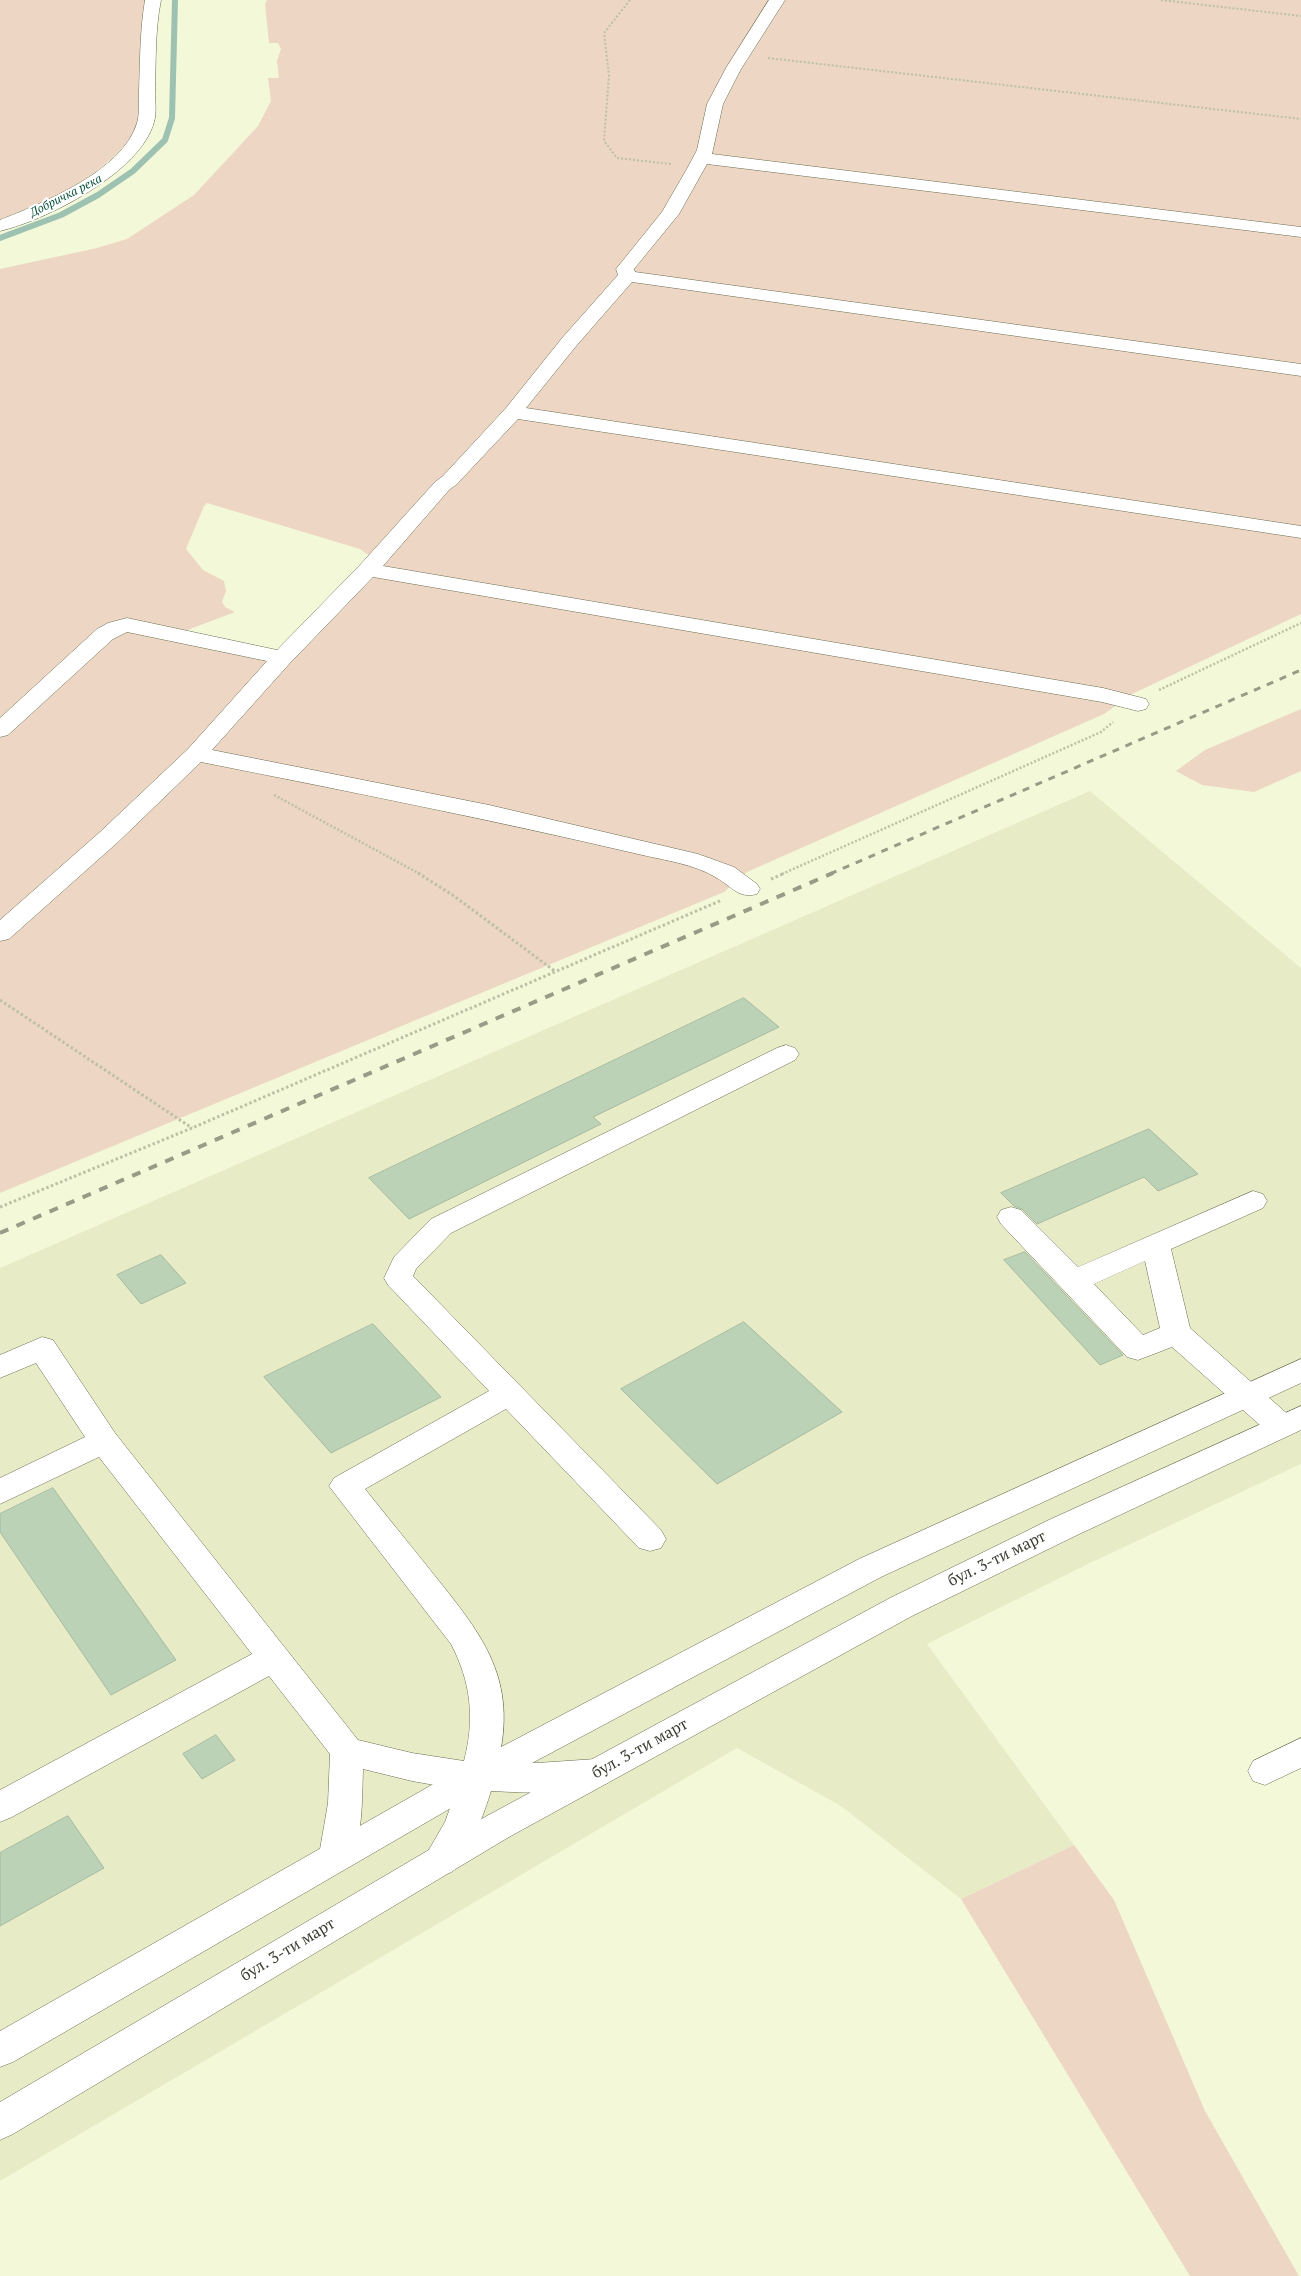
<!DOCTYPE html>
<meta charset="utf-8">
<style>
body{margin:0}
canvas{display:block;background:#f3f8d8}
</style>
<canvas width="1301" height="2276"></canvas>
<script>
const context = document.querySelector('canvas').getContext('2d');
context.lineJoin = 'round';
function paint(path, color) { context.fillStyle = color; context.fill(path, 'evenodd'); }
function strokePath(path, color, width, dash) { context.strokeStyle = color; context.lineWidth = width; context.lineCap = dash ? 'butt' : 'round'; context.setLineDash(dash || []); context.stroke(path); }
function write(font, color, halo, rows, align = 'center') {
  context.font = font + ' "PT Serif",serif'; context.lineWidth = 4; context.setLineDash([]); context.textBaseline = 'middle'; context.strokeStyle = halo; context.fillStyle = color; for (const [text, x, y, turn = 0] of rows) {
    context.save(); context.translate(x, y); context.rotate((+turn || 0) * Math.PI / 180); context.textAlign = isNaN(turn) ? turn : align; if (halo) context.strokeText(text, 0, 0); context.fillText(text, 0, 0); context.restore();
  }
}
paint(new Path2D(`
 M1090,791L1301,968V1464L1088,1564L927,1644L1074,1845L961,1899L841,1806L737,1748L0,2181V1268Z`), '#e8ecc6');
paint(new Path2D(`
 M0,0H145L142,20L139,122C119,170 45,203 0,222Z
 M267,0H772L738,52L737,58L729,66L710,104L698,155L663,214L618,272L621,274L618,278L563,340L514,401L497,417L442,480L438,481L371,557L381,562L447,487H454L526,403L575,342L631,280L635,273L633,271L675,215L704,165L712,150L721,105L740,67L748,60L749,53L783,0H1301V614L1132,694L1104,714L747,872L724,892L0,1193V269L97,248L127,239L194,195L258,126L271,101L268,78H279L277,61L281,49L278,43H269L265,4ZM207,503L360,549L371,557L281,652L182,632L235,612L225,607L222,602L226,591L224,581L203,570L186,549L204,506Z
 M1301,709V771L1254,792L1202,785L1176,771L1205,750Z
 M1074,1845L1114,1900L1205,2111L1299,2276H1190L961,1899Z`), '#edd6c4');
strokePath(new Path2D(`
 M0,238L61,215L98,195L133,171L165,140L172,118L175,0`), '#9ec2b2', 6);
const building = new Path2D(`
 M744,998L779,1027L593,1117L601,1124L409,1219L369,1178Z
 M1149,1129L1198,1174L1158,1191L1144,1177L1037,1224L1022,1209L1014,1206L1001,1193Z
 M1025,1252L1123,1355L1100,1365L1004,1260Z
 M161,1255L186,1283L141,1304L117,1275Z
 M744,1322L842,1412L717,1484L621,1389Z
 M373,1324L441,1397L331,1453L264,1377Z
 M53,1488L176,1660L111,1695L0,1532V1514Z
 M216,1735L235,1760L202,1779L183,1754Z
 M68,1816L104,1868L0,1926V1853Z`);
paint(building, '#bbd2b6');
strokePath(building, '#a5baa1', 1);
const minor = new Path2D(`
 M145,0H161C155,30 156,61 155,92C155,101 157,112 154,122C141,172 47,220 0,231V220C43,203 123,171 137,123C140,113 138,102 139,92C140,61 140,30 145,0Z
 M769,0H785L741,69L723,104L712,154L1301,227V237L707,164L679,214L634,269L635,272L1301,364V376L632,282L577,345L526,408L1301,526V538L518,419L457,484L449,490L383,566L1103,688L1146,699L1149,704L1146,709L1138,711L1102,702L373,577L290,663L212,750L489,805L698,854L734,867L757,884L760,889L757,894C739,899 732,887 717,878C695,864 663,860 638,854C493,820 347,791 201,762L118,842L9,939L0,941V920L100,832L188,749L267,661L127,632L113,639L8,735L0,737V718L97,629L108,623L127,618L277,650L360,565L435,482L443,476L506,408L563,337L618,275L616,269L662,212L688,167L697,150L707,104L726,68Z
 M786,1045L795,1048L799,1054L795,1060L451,1233L416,1269L413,1276L661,1530L666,1539L661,1548L650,1551L639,1548L506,1409L365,1489C388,1518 412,1547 435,1576C484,1637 518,1680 498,1763H537L596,1759L608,1763L613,1773L608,1783C574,1795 527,1793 491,1791C485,1811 469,1855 454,1870C447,1877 437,1874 429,1871L423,1860L445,1822L457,1789L412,1781L363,1769C362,1800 363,1838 349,1866L337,1870L325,1866L319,1855L328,1803L330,1754L269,1676L12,1817L0,1822V1790L252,1654L99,1457L0,1504V1478L85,1437L36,1363L0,1378V1355L42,1337L53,1340L115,1433L358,1740L412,1753L464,1761C475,1719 471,1682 451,1644L329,1486L334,1478L489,1391L388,1285L384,1278L394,1257L431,1219L777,1048Z
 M1253,1191L1263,1194L1267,1201L1263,1208L1171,1249L1190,1328L1292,1418L1296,1426L1292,1434L1281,1437L1270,1434L1172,1347L1138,1360L1127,1357L1001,1224L997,1217L1001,1210L1011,1207L1021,1210L1078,1267ZM1145,1261L1160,1328L1143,1335L1094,1284Z
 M1301,1738V1768L1265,1785L1253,1781L1248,1771L1253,1761Z`);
const major = new Path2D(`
 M1301,1359V1383L881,1577L489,1786L13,2062L0,2067V2031L465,1766L859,1559Z
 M1301,1406V1430L1073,1537L912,1616L509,1837L13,2134L0,2140V2102L485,1817L890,1598L1051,1519Z`);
strokePath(minor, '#6a6e52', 1);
strokePath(major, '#6a6e52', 1);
strokePath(new Path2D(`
 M630,0L604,33L609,75L604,141L617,158L671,164
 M1161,0L1301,16
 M768,58L1301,119`), '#bcc0a6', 2, [2, 2]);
strokePath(new Path2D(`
 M1159,690L1301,623
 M274,795L420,874
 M782,874L1101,732L1113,722`), '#bcc0a6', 2.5, [2, 2]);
strokePath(new Path2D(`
 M418,873L454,896L556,972
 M771,879L785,873
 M0,1000L192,1128
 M0,1207L192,1128L722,900`), '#bcc0a6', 3, [2.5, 2.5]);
paint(minor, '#fff');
paint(major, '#fff');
strokePath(new Path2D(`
 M830,874L1301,670`), '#989b85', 3, [7, 7]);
strokePath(new Path2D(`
 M0,1233L833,873`), '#989b85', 4, [9, 9]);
write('italic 12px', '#09513b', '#fff', [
 ["Добричка река",66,196,-27]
]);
write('16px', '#3c3e32', '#fff', [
 ["бул. 3-ти март",997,1559,-26],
 ["бул. 3-ти март",640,1749,-29],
 ["бул. 3-ти март",288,1950,-31]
]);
</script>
